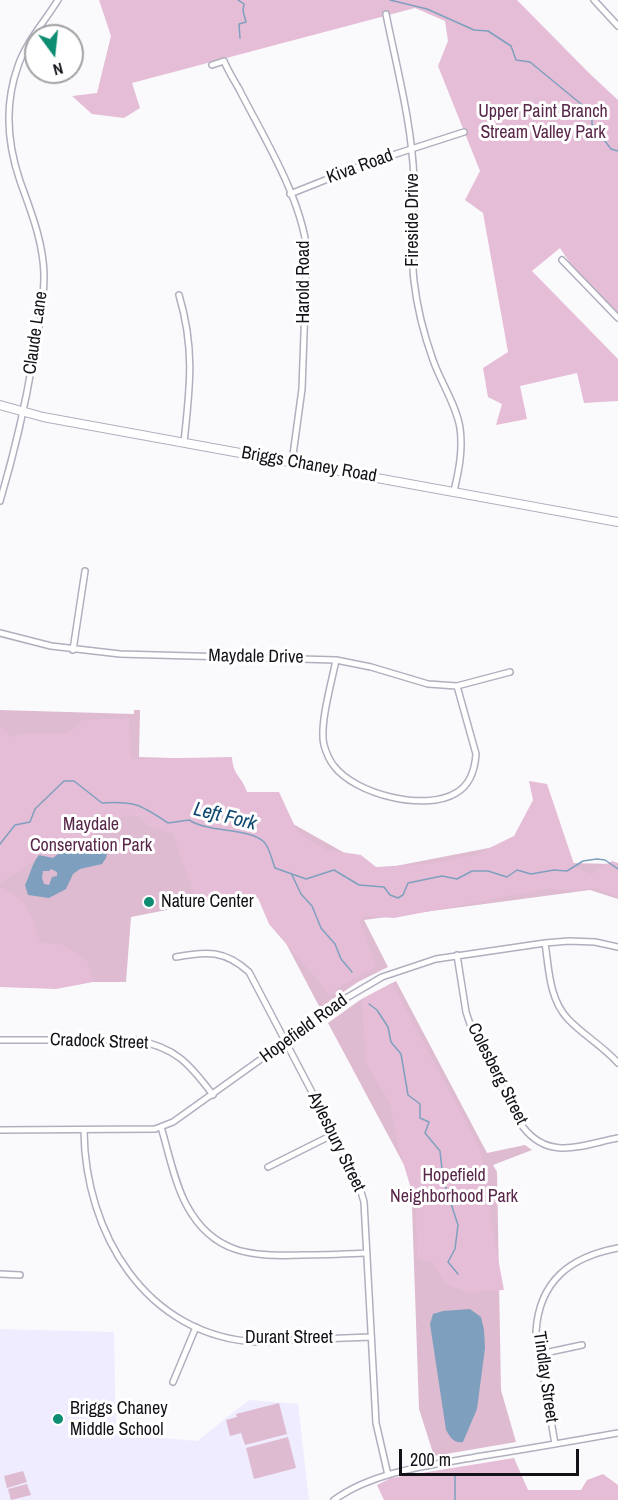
<!DOCTYPE html>
<style>
body{margin:0}
#map{position:relative;width:618px;height:1500px;overflow:hidden;background:#fafafd;font-family:"Archivo Narrow",sans-serif}
canvas{display:block}
.north{position:absolute;left:24px;top:24px;width:60px;height:60px;box-sizing:border-box;background:#fff;border:2px solid #a1a0a3;border-radius:50%;rotate:165deg;font-size:16px;font-weight:700;line-height:24px;text-align:center;color:#131218}
.north::after{content:'';display:block;margin:auto;width:21px;height:27px;background:#0e8d72;clip-path:polygon(50% 0,100% 100%,50% 72%,0 100%)}
.scale{position:absolute;left:399px;top:1449px;width:180px;height:27px;box-sizing:border-box;border:3px solid #131218;border-top:0;padding-left:8px;font-size:18px;line-height:21px;white-space:nowrap;color:#131218;-webkit-text-stroke:4px #fff;paint-order:stroke}
</style>
<div id="map">
<canvas width="618" height="1500"></canvas>
<div class="north">N</div>
<div class="scale">200 m</div>
</div>
<script>
const context = document.querySelector('canvas').getContext('2d');
context.lineJoin = 'round';
function paint(path, color) { context.fillStyle = color; context.fill(path, 'evenodd'); }
function strokePath(path, color, width, dash) { context.strokeStyle = color; context.lineWidth = width; context.lineCap = dash ? 'butt' : 'round'; context.setLineDash(dash || []); context.stroke(path); }
function write(font, color, halo, rows, align = 'center') {
  context.font = font + ' "Archivo Narrow",sans-serif'; context.lineWidth = 6; context.setLineDash([]); context.textBaseline = 'middle'; context.strokeStyle = halo; context.fillStyle = color; for (const [text, x, y, turn = 0] of rows) {
    context.save(); context.translate(x, y); context.rotate((+turn || 0) * Math.PI / 180); context.textAlign = isNaN(turn) ? turn : align; if (halo) context.strokeText(text, 0, 0); context.fillText(text, 0, 0); context.restore();
  }
}
paint(new Path2D(`
 M0,1329L114,1332L116,1434L197,1441L249,1400L298,1404L309,1500H0Z`), '#efecff');
paint(new Path2D(`
 M0,710L134,714V710H140L139,757L207,759L206,775L375,870L561,834L569,863L618,864V899L590,890L364,920L388,967L358,982L320,1008L259,892L131,917L126,982H0Z
 M396,981L487,1153L525,1145L532,1150L493,1165L497,1172L501,1390L516,1442L434,1456L419,1409L411,1178L328,1023L360,1000Z
 M279,1403L287,1434L245,1445L241,1433L230,1436L226,1420L237,1417L236,1414Z
 M288,1437L296,1468L254,1479L246,1448Z
 M23,1471L27,1482L7,1488L4,1476Z
 M27,1484L31,1495L11,1500L8,1489Z`), '#debbd0');
paint(new Path2D(`
 M99,0H517L589,73L618,100V314L572,266L560,248L532,271L618,359V401L584,403L577,373L520,386L527,419L496,425L502,404L488,397L483,368L508,352L483,213L465,200L480,171L438,66L448,41L445,21L415,8L132,83L140,108L124,118L92,114L72,96L97,93L111,36Z
 M129,718L131,759L232,757C233,776 242,776 247,792H279L298,833L327,850L361,855L376,867L428,864L475,855L514,836L533,800L529,781L547,784L575,867L591,874L612,861L618,863V897L595,888L578,890L545,889L394,918L363,916L360,922L376,967L344,984L330,995L269,924L258,898L228,893L196,901L173,834L147,826L139,817L128,815L95,826L94,840L81,846L72,843L53,858L39,855L34,861L0,883V726L10,737L25,733H68L82,720Z
 M0,887C30,899 30,915 41,943L61,944L87,961L93,982L56,989L0,987Z
 M392,983L480,1149L488,1187L491,1221L504,1290L468,1292L446,1284L432,1262L417,1259L416,1205L399,1149L390,1104L366,1063L362,999Z
 M514,1458L528,1490H581L587,1480L603,1474L618,1485V1500H384L377,1485L391,1478Z`), '#e6bdd7');
paint(new Path2D(`
 M94,840L102,842L108,849L106,858L102,864L80,869L73,874L66,889L49,898L28,895L25,885C30,875 32,863 39,855L53,858L72,843L81,846ZM51,869L57,872V876L52,877L49,885L44,884L42,878L43,871H49Z
 M470,1309L481,1317L484,1330L485,1348L477,1409L463,1442C454,1444 450,1437 446,1430L430,1324L433,1314L443,1311Z`), '#7ea0be');
strokePath(new Path2D(`
 M238,0L244,4L243,11L246,22L239,24L240,38
 M390,0L427,9L474,30L488,31L511,46L516,60L530,62L592,113V124L611,149L618,151
 M0,844L15,825L30,822L35,809L64,781H74L102,803C136,801 141,805 168,823L189,820C209,833 250,828 264,842C270,848 272,861 275,868L306,879L334,870L359,885L384,887L390,895L398,898L403,895L408,883L442,876L457,879L472,871H488L507,877L517,870L531,874L554,870L567,871L583,861L597,859L605,860L618,869
 M292,875L301,894L312,906L321,928L335,944L341,959L352,972
 M369,1004L377,1010L388,1027L391,1042L401,1054L408,1095L420,1104V1118L429,1122L425,1133L440,1151L443,1179L458,1225L455,1249L448,1262L458,1274
 M455,1500V1474`), '#7ea0be', 1.5);
const street = new Path2D(`
 M594,0L618,26
 M386,14C397,69 412,124 414,180C415,214 410,247 414,281C417,307 424,335 433,360C441,383 456,404 460,428C463,450 459,470 454,491
 M212,65L224,61C228,71 234,80 239,89C264,138 300,195 307,250L302,389L292,462
 M290,194L368,163L464,132
 M562,260L618,318
 M179,295C195,349 190,387 184,442
 M0,501C14,454 25,407 33,359C39,331 44,303 44,274C43,241 31,212 20,181C7,143 4,105 18,66C26,42 45,21 58,0
 M0,633L51,646L120,654L336,660L371,667L428,684L457,686L510,672
 M73,650L85,571
 M336,660C332,681 319,725 324,745C326,752 329,760 334,766C355,794 425,812 456,793C470,785 475,769 476,754L457,686
 M545,943C549,969 549,999 568,1019C583,1035 603,1046 618,1063
 M457,955L466,1012L472,1030L523,1127C549,1161 582,1145 618,1138
 M176,957C206,951 225,950 249,972L357,1178L364,1202L376,1423L388,1475
 M0,1040H135C175,1047 189,1063 213,1095
 M161,1127C168,1150 175,1185 187,1206C213,1254 252,1257 302,1255C324,1255 345,1254 367,1253
 M0,1130L155,1129L173,1122L348,997L382,977L436,959L545,943L569,941L595,942L618,947
 M84,1131C85,1232 145,1336 257,1342C269,1342 281,1340 293,1340C319,1339 345,1338 371,1337
 M268,1167L334,1134
 M0,1274L20,1275
 M540,1354L582,1345
 M173,1382L196,1327
 M555,1444L536,1332C539,1281 570,1257 618,1248
 M334,1500C375,1470 434,1465 482,1456C528,1449 573,1441 618,1433`);
const secondary = new Path2D(`
 M0,405L43,417L618,522`);
strokePath(street, '#b1afbe', 8);
strokePath(secondary, '#b1afbe', 10);
strokePath(street, '#fff', 5);
strokePath(secondary, '#fff', 8);
for (const [x, y, r, color] of [
 [149,902,6,"#0e8d72"],
 [58,1419,6,"#0e8d72"]
]) { const dot = new Path2D(); dot.arc(x, y, r, 0, 2 * Math.PI); context.fillStyle = color; context.fill(dot); strokePath(dot, '#fff', 2); }
write('18px', '#582649', '#fff', [
 ["Upper Paint Branch",543,112],
 ["Stream Valley Park",543,133],
 ["Maydale",91,825],
 ["Conservation Park",91,846],
 ["Hopefield",454,1176],
 ["Neighborhood Park",454,1197]
]);
write('18px', '#131218', '#fff', [
 ["Kiva Road",360,167,-20],
 ["Fireside Drive",413,220,-90],
 ["Harold Road",304,282,-90],
 ["Claude Lane",36,333,-82],
 ["Briggs Chaney Road",309,465,10],
 ["Maydale Drive",256,657,1],
 ["Hopefield Road",304,1029,-36],
 ["Cradock Street",99,1042,2],
 ["Colesberg Street",497,1074,63],
 ["Aylesbury Street",336,1142,64],
 ["Durant Street",289,1338],
 ["Tindlay Street",545,1377,82]
]);
write('18px', '#131218', '#fff', [
 ["Nature Center",161,902],
 ["Briggs Chaney",70,1409],
 ["Middle School",70,1430]
], 'left');
write('italic 20px', '#0e476f', '#fff', [
 ["Left Fork",225,817,14]
]);
</script>
